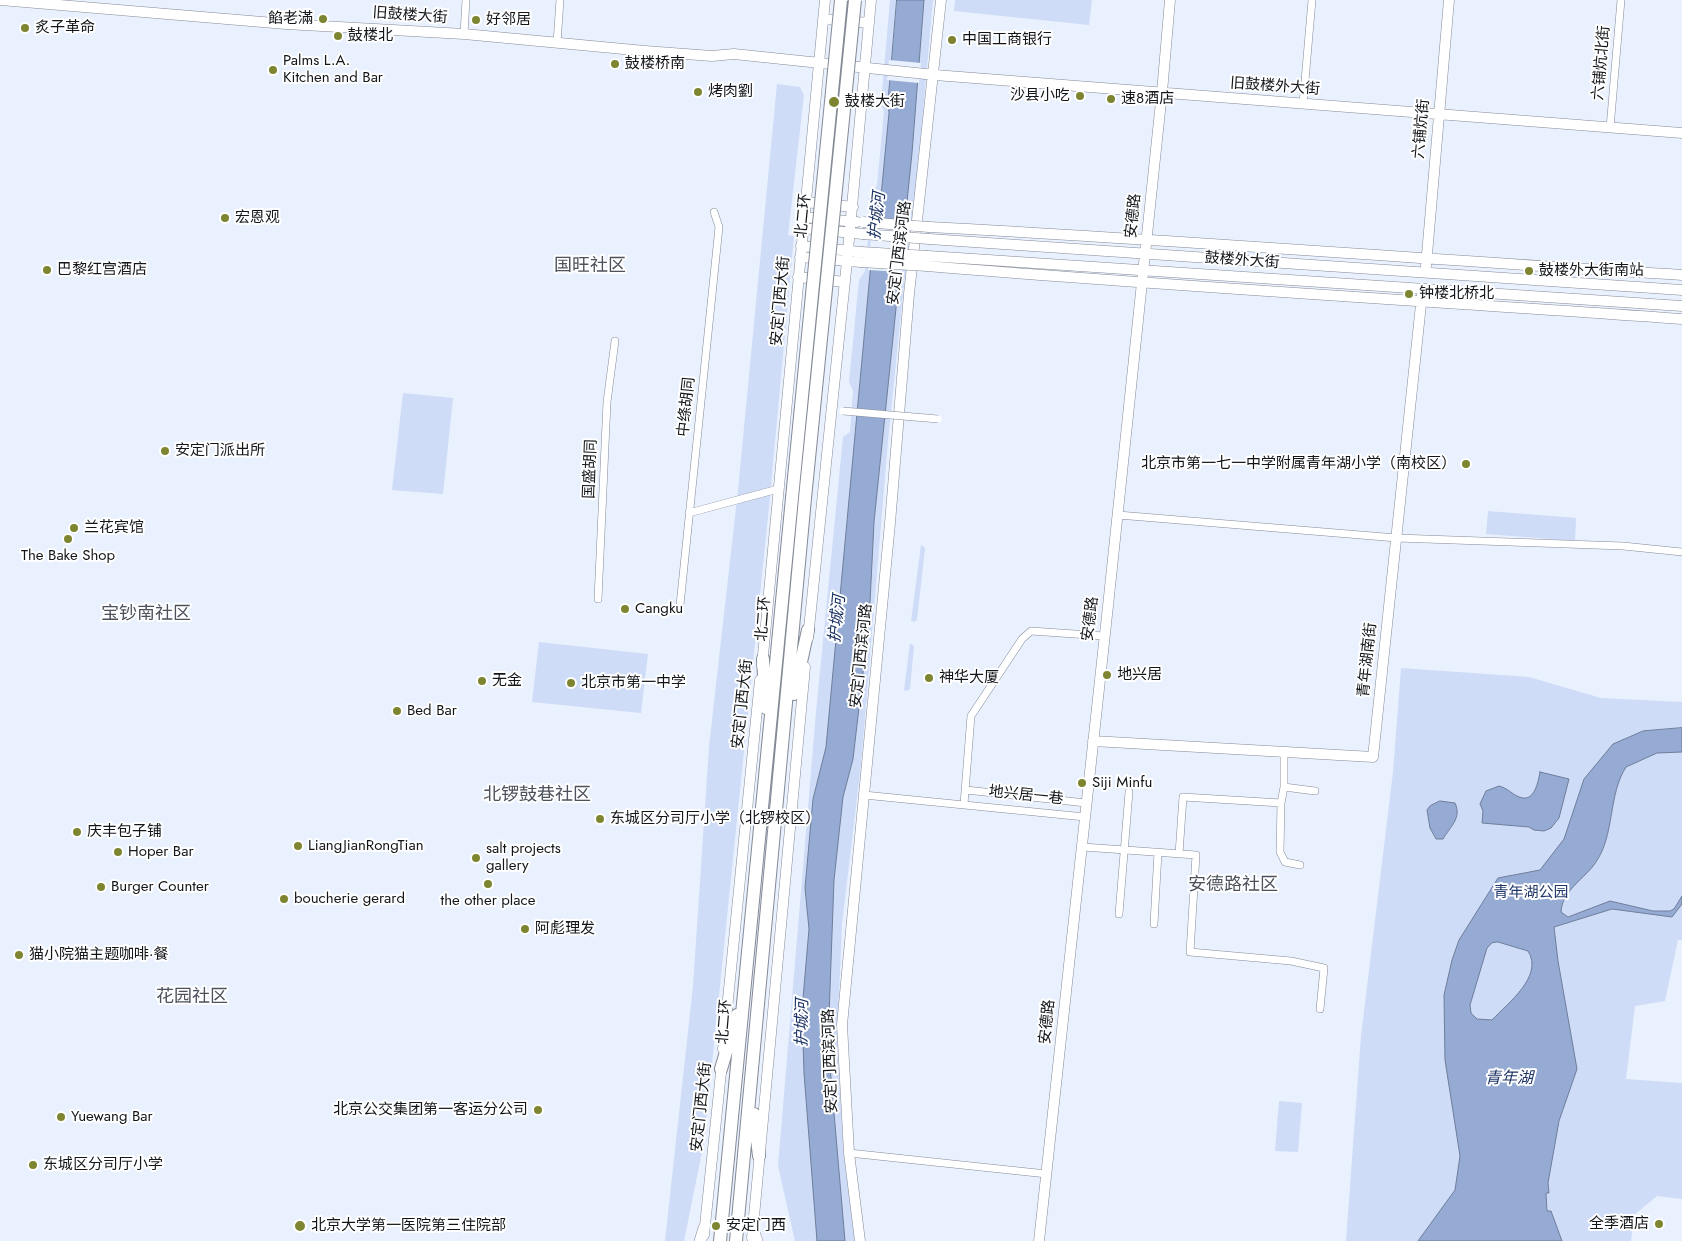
<!DOCTYPE html>
<meta charset="utf-8">
<style>
body{margin:0}
canvas{display:block;background:#e9f0fe}
</style>
<canvas width="1682" height="1241"></canvas>
<script>
const context = document.querySelector('canvas').getContext('2d');
context.lineJoin = 'round';
function paint(path, color) { context.fillStyle = color; context.fill(path, 'evenodd'); }
function strokePath(path, color, width, dash) { context.strokeStyle = color; context.lineWidth = width; context.lineCap = dash ? 'butt' : 'round'; context.setLineDash(dash || []); context.stroke(path); }
function write(font, color, halo, rows, align = 'center') {
  context.font = font + ' Jost,"Noto Sans SC",sans-serif'; context.lineWidth = 4; context.setLineDash([]); context.textBaseline = 'middle'; context.strokeStyle = halo; context.fillStyle = color; for (const [text, x, y, turn = 0] of rows) {
    context.save(); context.translate(x, y); context.rotate((+turn || 0) * Math.PI / 180); context.textAlign = isNaN(turn) ? turn : align; if (halo) context.strokeText(text, 0, 0); context.fillText(text, 0, 0); context.restore();
  }
}
paint(new Path2D(`
 M890,0H933L914,213L904,284L888,441L861,764L842,924L837,1045L844,1157L855,1241H795L778,1166L816,712L843,437L850,432L853,391L849,382L859,280L865,271L871,205L868,199L877,185L884,112L881,103Z
 M955,0H1092L1089,25L954,11Z
 M777,84L800,87L804,95L788,235L794,236L769,507L704,1142L684,1241H665L693,986L709,747L738,490Z
 M403,393L453,398L443,494L392,490Z
 M1488,511L1576,518L1575,541L1486,534Z
 M921,545L925,548L917,620L914,622L911,621Z
 M539,642L648,654L641,713L532,702Z
 M910,643L914,646L910,689L907,691L904,690Z
 M1401,668L1529,677L1601,698L1682,702V940H1678L1665,1001L1635,1006L1626,1079L1682,1083V1199L1657,1196L1634,1215L1631,1241H1346L1361,1036L1393,772Z
 M1279,1101L1302,1103L1298,1152L1275,1151Z`), '#cfdcf7');
const water = new Path2D(`
 M897,0H924L912,153L874,522L869,622L853,759L843,797L834,880L828,1043L845,1241H817L804,1073L802,1010L809,929L805,888L813,799L826,747L876,209L881,196L889,113L888,102Z
 M1682,728V752L1657,753L1626,767C1608,795 1615,834 1596,862C1585,879 1562,890 1561,912L1568,917L1610,901L1653,911H1670L1674,909L1682,896V904L1672,917L1612,909L1554,927L1558,961L1577,1069L1559,1121L1548,1183L1549,1193H1546L1547,1211H1551L1562,1241H1418L1455,1190L1460,1156L1445,1060L1444,995L1452,960L1459,940L1498,878L1540,870L1564,839L1584,779L1613,744L1643,731ZM1498,942L1528,951C1544,976 1508,1003 1492,1020L1477,1019L1471,1013L1470,1005L1487,948L1492,943Z
 M1540,772L1569,779L1559,818L1551,828L1544,831L1534,830L1529,827L1482,823L1483,811L1480,804L1486,791L1499,786C1507,788 1511,793 1517,796C1534,805 1538,783 1540,772Z
 M1440,801L1455,803C1462,818 1450,827 1443,839H1436L1430,828L1427,810L1430,806Z`);
paint(water, '#96abd3');
strokePath(water, '#6e7e9b', 1);
paint(new Path2D(`
 M889,60L921,63L919,83L887,80Z
 M873,218L908,220L902,272L868,270Z`), '#e9f0fe');
const street = new Path2D(`
 M464,34L466,0
 M557,43L560,0
 M1303,104L1312,0
 M1610,128L1621,0
 M689,513L778,489
 M1118,515L1397,538L1623,546L1682,552
 M598,599L607,402L615,341
 M680,605L719,227L714,212
 M1284,787V752
 M966,790L1086,803
 M864,795L1085,817
 M1281,803L1284,787L1315,791
 M964,804L971,716L1022,639L1031,631L1104,636
 M1083,847L1196,855L1190,952L1291,961L1324,968L1320,1009
 M1179,854L1183,797L1281,803L1280,852L1285,862L1300,865
 M1119,914L1129,792
 M1154,924L1158,852
 M849,1153L1047,1174`);
const secondary = new Path2D(`
 M0,0L286,24L464,34L645,51L712,56L734,54L935,75L1682,133
 M824,19L869,23
 M805,202L853,207
 M804,217L857,222
 M929,227C1181,240 1431,260 1682,275
 M802,228L863,234
 M929,239L1682,290
 M801,246L861,252
 M928,256L1682,306
 M800,257L861,262
 M927,266C1179,287 1430,301 1682,319
 M1426,266L1449,0
 M798,277L845,282
 M808,638L847,261L871,0
 M762,666L825,0
 M1093,741L1373,757L1422,295
 M723,1049L760,680
 M704,1235L722,1063
 M752,1238L805,667
 M860,1241L849,1153L842,1025L890,523L909,294L941,0
 M1039,1241L1108,606L1162,92L1170,0`);
const primary = new Path2D(`
 M753,1230L757,1241
 M700,1241L704,1228`);
const highway = new Path2D(`
 M763,659L766,708
 M794,694L808,630
 M721,1069L737,1015
 M754,1114L759,1156
 M720,1241L792,498
 M736,1241L805,498`);
strokePath(street, '#848a96', 8);
strokePath(secondary, '#848a96', 11);
strokePath(primary, '#848a96', 12);
strokePath(highway, '#848a96', 14);
strokePath(street, '#fff', 7);
strokePath(secondary, '#fff', 10);
strokePath(primary, '#fff', 11);
strokePath(highway, '#fff', 12);
const streetBridge = new Path2D(`
 M843,411L938,419`);
const secondaryBridge = new Path2D(`
 M863,222L929,227
 M863,234L929,239
 M861,252L928,256
 M861,262L927,266`);
const highwayBridge = new Path2D(`
 M792,498L841,0
 M805,498L855,0`);
strokePath(streetBridge, '#848a96', 8, []);
strokePath(secondaryBridge, '#848a96', 11, []);
strokePath(highwayBridge, '#848a96', 14, []);
strokePath(streetBridge, '#fff', 7);
strokePath(secondaryBridge, '#fff', 10);
strokePath(highwayBridge, '#fff', 12);
for (const [x, y, r, color] of [
 [323,19,5,"#7d8530"],
 [476,20,5,"#7d8530"],
 [25,28,5,"#7d8530"],
 [338,36,5,"#7d8530"],
 [952,40,5,"#7d8530"],
 [615,64,5,"#7d8530"],
 [273,70,5,"#7d8530"],
 [698,92,5,"#7d8530"],
 [1080,96,5,"#7d8530"],
 [1111,99,5,"#7d8530"],
 [834,102,6,"#7d8530"],
 [225,218,5,"#7d8530"],
 [47,270,5,"#7d8530"],
 [1529,271,5,"#7d8530"],
 [1409,294,5,"#7d8530"],
 [165,451,5,"#7d8530"],
 [1466,464,5,"#7d8530"],
 [74,528,5,"#7d8530"],
 [68,539,5,"#7d8530"],
 [625,609,5,"#7d8530"],
 [1107,675,5,"#7d8530"],
 [929,678,5,"#7d8530"],
 [482,681,5,"#7d8530"],
 [571,683,5,"#7d8530"],
 [397,711,5,"#7d8530"],
 [1082,783,5,"#7d8530"],
 [600,819,5,"#7d8530"],
 [77,832,5,"#7d8530"],
 [298,846,5,"#7d8530"],
 [118,852,5,"#7d8530"],
 [476,858,5,"#7d8530"],
 [488,884,5,"#7d8530"],
 [101,887,5,"#7d8530"],
 [284,899,5,"#7d8530"],
 [525,929,5,"#7d8530"],
 [19,955,5,"#7d8530"],
 [538,1110,5,"#7d8530"],
 [61,1117,5,"#7d8530"],
 [33,1165,5,"#7d8530"],
 [1659,1224,5,"#7d8530"],
 [300,1226,6,"#7d8530"],
 [716,1226,5,"#7d8530"]
]) { const dot = new Path2D(); dot.arc(x, y, r, 0, 2 * Math.PI); context.fillStyle = color; context.fill(dot); strokePath(dot, '#fff', 2); }
write('15px', '#121519', '#fff', [
 ["旧鼓楼大街",410,16,4],
 ["六铺炕北街",1602,63,-85],
 ["旧鼓楼外大街",1275,87,4],
 ["六铺炕街",1422,129,-85],
 ["北二环",804,216,-84],
 ["安德路",1134,216,-84],
 ["安定门西滨河路",900,253,-83],
 ["鼓楼外大街",1242,261,4],
 ["安定门西大街",781,301,-85],
 ["中绦胡同",687,407,-84],
 ["国盛胡同",591,469,-88],
 ["北二环",764,619,-85],
 ["安德路",1091,619,-83],
 ["安定门西滨河路",862,656,-84],
 ["青年湖南街",1368,660,-84],
 ["安定门西大街",743,704,-84],
 ["地兴居一巷",1026,796,6],
 ["北二环",725,1022,-85],
 ["安德路",1048,1022,-84],
 ["安定门西滨河路",831,1061,-92],
 ["安定门西大街",702,1107,-84]
]);
write('15px', '#121519', '#fff', [
 ["餡老滿",313,19,"right"],
 ["好邻居",486,20],
 ["炙子革命",35,28],
 ["鼓楼北",348,36],
 ["中国工商银行",962,40],
 ["Palms L.A.",283,61],
 ["Kitchen and Bar",283,78],
 ["鼓楼桥南",625,64],
 ["烤肉劉",708,92],
 ["沙县小吃",1070,96,"right"],
 ["速8酒店",1121,99],
 ["鼓楼大街",845,102],
 ["宏恩观",235,218],
 ["巴黎红宫酒店",57,270],
 ["鼓楼外大街南站",1539,271],
 ["钟楼北桥北",1419,294],
 ["安定门派出所",175,451],
 ["北京市第一七一中学附属青年湖小学（南校区）",1456,464,"right"],
 ["兰花宾馆",84,528],
 ["The Bake Shop",68,556,"center"],
 ["Cangku",635,609],
 ["地兴居",1117,675],
 ["神华大厦",939,678],
 ["无金",492,681],
 ["北京市第一中学",581,683],
 ["Bed Bar",407,711],
 ["Siji Minfu",1092,783],
 ["东城区分司厅小学（北锣校区）",610,819],
 ["庆丰包子铺",87,832],
 ["LiangJianRongTian",308,846],
 ["salt projects",486,849],
 ["gallery",486,866],
 ["Hoper Bar",128,852],
 ["Burger Counter",111,887],
 ["boucherie gerard",294,899],
 ["the other place",488,901,"center"],
 ["阿彪理发",535,929],
 ["猫小院猫主题咖啡·餐",29,955],
 ["北京公交集团第一客运分公司",528,1110,"right"],
 ["Yuewang Bar",71,1117],
 ["东城区分司厅小学",43,1165],
 ["全季酒店",1649,1224,"right"],
 ["北京大学第一医院第三住院部",311,1226],
 ["安定门西",726,1226]
], 'left');
write('15px', '#20376a', '#fff', [
 ["青年湖公园",1531,893]
]);
write('italic 16px', '#1c3365', '#fff', [
 ["护城河",878,216,-84],
 ["护城河",838,619,-84],
 ["护城河",803,1023,-89],
 ["青年湖",1509,1079]
]);
write('18px', '#4c515c', '#fff', [
 ["国旺社区",590,267],
 ["宝钞南社区",146,615],
 ["北锣鼓巷社区",537,796],
 ["安德路社区",1233,886],
 ["花园社区",192,998]
]);
</script>
